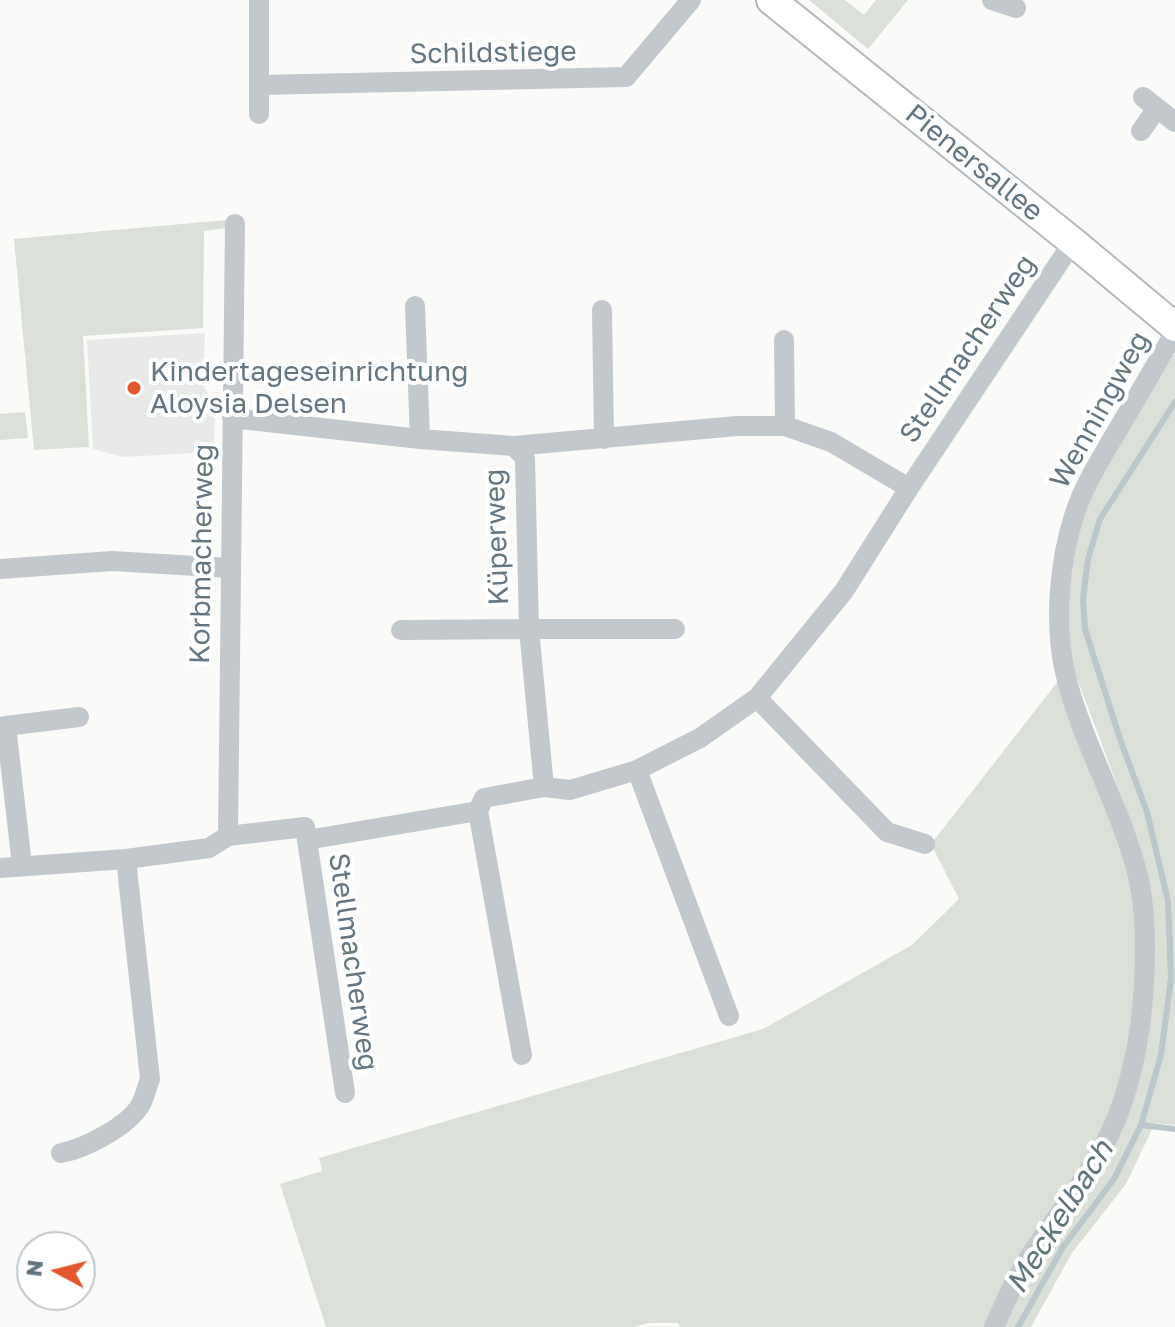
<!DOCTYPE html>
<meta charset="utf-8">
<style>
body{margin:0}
#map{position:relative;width:1175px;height:1327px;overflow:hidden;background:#fafaf8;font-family:"Golos Text",sans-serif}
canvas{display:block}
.north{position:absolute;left:16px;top:1231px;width:80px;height:80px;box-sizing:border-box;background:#fff;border:2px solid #c1c8cd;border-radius:50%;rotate:277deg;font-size:22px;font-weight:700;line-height:32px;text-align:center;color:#657683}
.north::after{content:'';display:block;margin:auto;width:28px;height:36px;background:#e4572e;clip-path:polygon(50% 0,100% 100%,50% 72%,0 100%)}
</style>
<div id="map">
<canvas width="1175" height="1327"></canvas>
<div class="north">N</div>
</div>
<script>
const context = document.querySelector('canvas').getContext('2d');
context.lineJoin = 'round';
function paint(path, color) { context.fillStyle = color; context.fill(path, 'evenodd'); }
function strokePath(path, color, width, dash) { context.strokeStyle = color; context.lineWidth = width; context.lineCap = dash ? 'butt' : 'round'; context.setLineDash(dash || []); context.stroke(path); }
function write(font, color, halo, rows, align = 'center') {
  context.font = font + ' "Golos Text",sans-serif'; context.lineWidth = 8; context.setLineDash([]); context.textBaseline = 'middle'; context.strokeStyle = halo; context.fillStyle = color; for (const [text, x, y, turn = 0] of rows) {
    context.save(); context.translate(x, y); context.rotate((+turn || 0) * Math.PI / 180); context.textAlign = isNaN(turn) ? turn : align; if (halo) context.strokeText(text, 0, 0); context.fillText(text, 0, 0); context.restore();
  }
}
paint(new Path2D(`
 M205,333L203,385L215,407L214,452L123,457L93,449L87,340Z`), '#e8e9e9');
paint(new Path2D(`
 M809,0H845L864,15L876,0H908L868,49Z
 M227,220V228L204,231L203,328L83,336L89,447L34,450L14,239Z
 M1170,351L1175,355V1125L1155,1123L1126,1184L1072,1253L1031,1327H1000L1031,1266L1094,1173L1151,988L1128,814L1072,665L1067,637L1068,604L1074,548L1092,489Z
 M25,412L28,438L0,440V414Z
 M1059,680L1126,856L1138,937L1137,986L1118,1098L1084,1166L1017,1261L984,1327H680L678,1323H649L633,1327H326L280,1184L322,1171L319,1158L763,1029L912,945L959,899L931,844Z`), '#dadfd7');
strokePath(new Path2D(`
 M1141,1125L1175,1129
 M1018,1327L1063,1247L1114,1179L1141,1125L1161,1055L1171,978L1168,901L1147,812L1120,739L1085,629L1083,599L1088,559L1100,519L1175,402`), '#bbc7cb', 6);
const secondary = new Path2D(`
 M771,0L1073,242L1175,327`);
strokePath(secondary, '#b3babf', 32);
strokePath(new Path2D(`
 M259,0V114
 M992,0L1016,8
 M259,85L626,77L691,0
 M1143,97L1175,122
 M1141,131L1157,108
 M415,306L420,439
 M602,310L604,439
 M232,418L420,439L514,446L737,426H785L784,340
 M785,426L831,442L909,488
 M0,569L112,561L230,568
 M401,630L529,629L525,458L514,446
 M757,698L887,832L925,844
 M6,726L79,717
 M0,727L6,726L22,865
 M637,770L729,1016
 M544,787L529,629H675
 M478,811L522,1055
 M228,836L235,224
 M307,840L345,1093
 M0,868L126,859L209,848L228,836L305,827L307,840L478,811L484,798L544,787L570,790L637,770L700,738L757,698L844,591L909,488L1073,242
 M61,1153C84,1149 129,1126 141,1104C145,1096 147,1087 150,1079L126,859
 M994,1327C1004,1305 1013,1283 1026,1262C1054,1219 1089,1178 1111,1131C1132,1086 1141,1033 1144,984C1146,948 1146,911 1138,876C1121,806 1081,742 1065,672C1054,624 1059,563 1074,516C1083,487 1099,462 1114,436C1135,401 1155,366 1175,332`), '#c3c8cc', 20);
strokePath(secondary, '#fff', 28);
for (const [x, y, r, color] of [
 [134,388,8,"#e4572e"]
]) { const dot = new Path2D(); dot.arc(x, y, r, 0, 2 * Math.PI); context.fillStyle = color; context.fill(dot); strokePath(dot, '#fff', 3); }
write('28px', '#657683', '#fff', [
 ["Schildstiege",493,53,-1],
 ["Pienersallee",974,163,39],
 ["Stellmacherweg",968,349,-56],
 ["Wenningweg",1100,410,-61],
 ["Küperweg",497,537,-92],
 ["Korbmacherweg",202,554,-89],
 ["Stellmacherweg",353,962,82]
]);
write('28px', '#657683', '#fff', [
 ["Kindertageseinrichtung",150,372],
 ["Aloysia Delsen",150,404]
], 'left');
write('italic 30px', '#60757c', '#fff', [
 ["Meckelbach",1060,1217,-58]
]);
</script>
